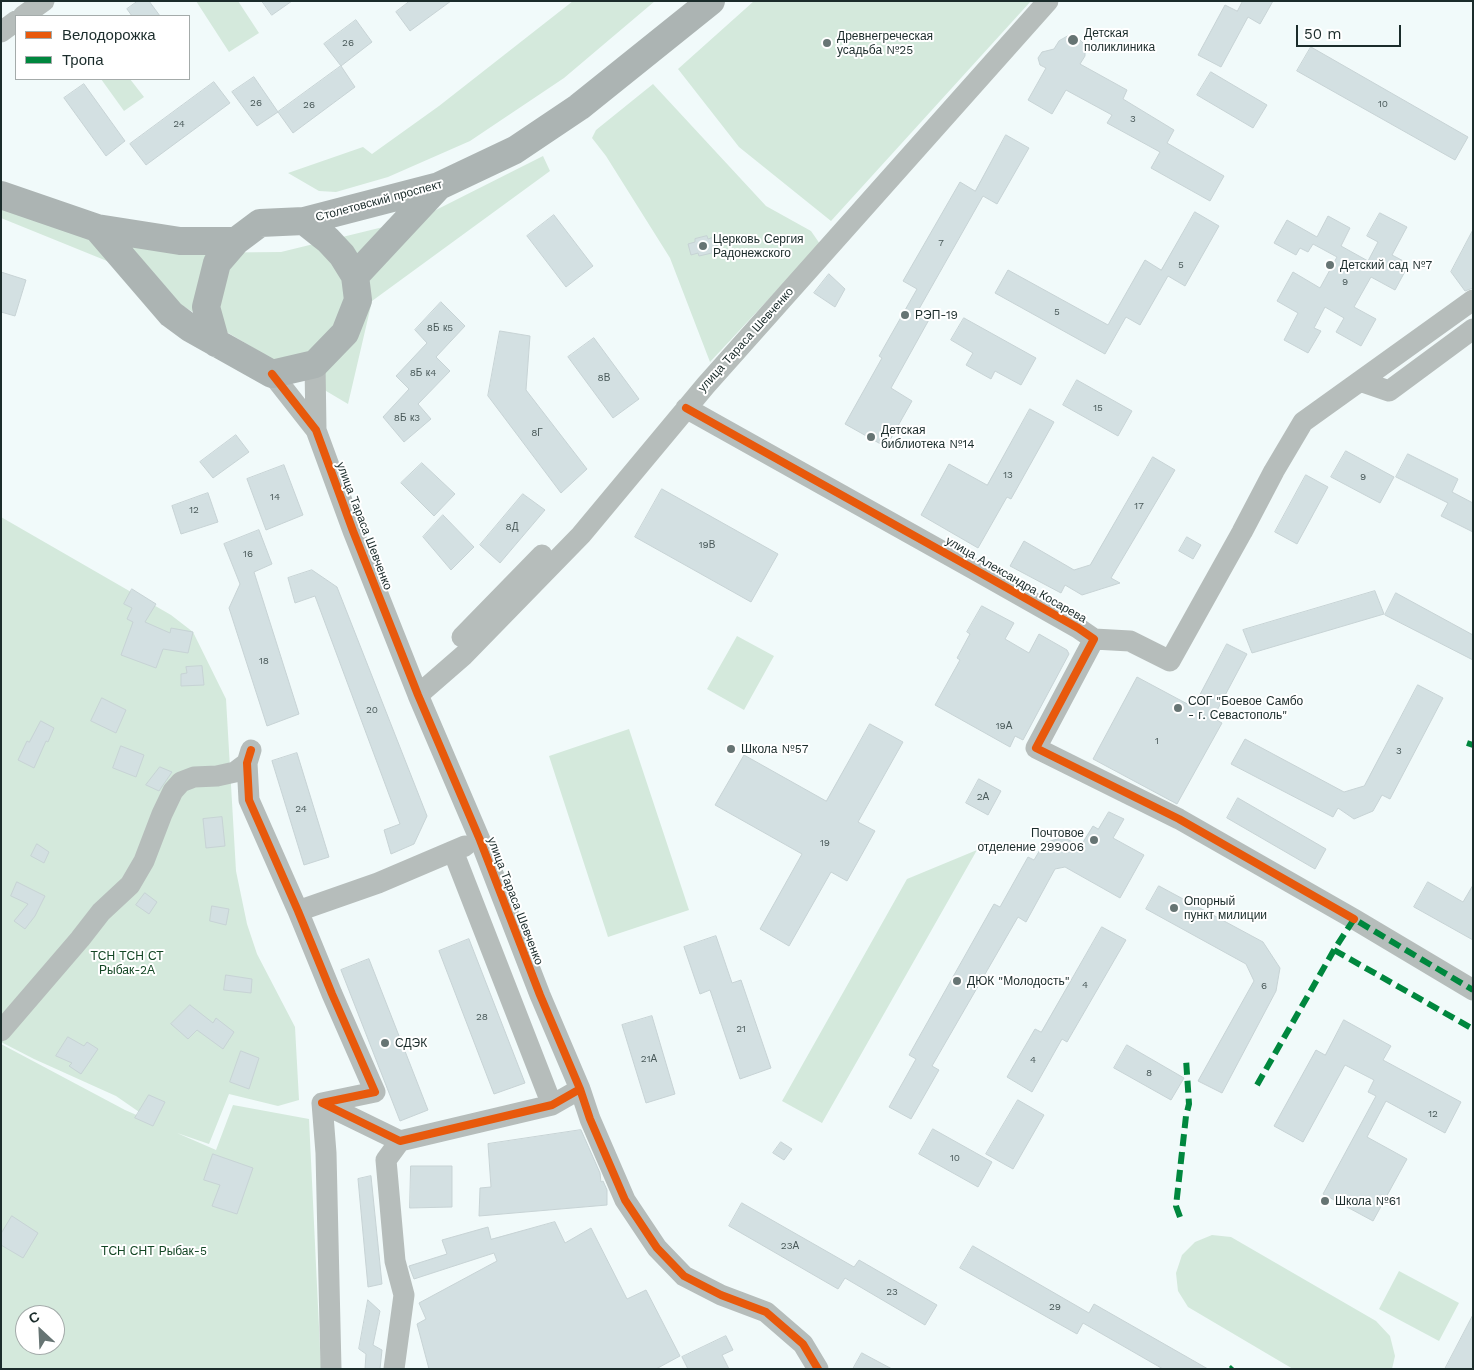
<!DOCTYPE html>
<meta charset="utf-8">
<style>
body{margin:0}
#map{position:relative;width:1474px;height:1370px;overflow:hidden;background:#f1fafa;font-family:"Work Sans",sans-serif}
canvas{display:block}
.frame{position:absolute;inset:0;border:2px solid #1b2c2b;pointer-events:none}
.legend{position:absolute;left:15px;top:15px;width:175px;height:65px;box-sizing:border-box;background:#fff;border:1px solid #a4abaa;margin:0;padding:6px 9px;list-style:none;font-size:15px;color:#1b2c2b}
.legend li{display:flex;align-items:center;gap:10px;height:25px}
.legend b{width:25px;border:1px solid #a4abaa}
.north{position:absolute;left:15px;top:1305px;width:50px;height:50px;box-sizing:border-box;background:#fff;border:1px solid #a4abaa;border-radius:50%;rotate:335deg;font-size:14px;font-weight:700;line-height:20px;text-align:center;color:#1b2c2b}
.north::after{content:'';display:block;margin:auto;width:18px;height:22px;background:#667473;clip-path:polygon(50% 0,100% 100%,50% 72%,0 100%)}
.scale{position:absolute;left:1296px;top:25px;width:105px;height:22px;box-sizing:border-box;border:2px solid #1b2c2b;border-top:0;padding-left:6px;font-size:15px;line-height:18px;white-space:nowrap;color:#1b2c2b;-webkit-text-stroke:4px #fff;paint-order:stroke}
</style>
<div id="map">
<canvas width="1474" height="1370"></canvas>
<div class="frame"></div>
<ul class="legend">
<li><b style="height:6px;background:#e8590c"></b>Велодорожка</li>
<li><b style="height:6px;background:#00873e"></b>Тропа</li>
</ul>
<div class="north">С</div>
<div class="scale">50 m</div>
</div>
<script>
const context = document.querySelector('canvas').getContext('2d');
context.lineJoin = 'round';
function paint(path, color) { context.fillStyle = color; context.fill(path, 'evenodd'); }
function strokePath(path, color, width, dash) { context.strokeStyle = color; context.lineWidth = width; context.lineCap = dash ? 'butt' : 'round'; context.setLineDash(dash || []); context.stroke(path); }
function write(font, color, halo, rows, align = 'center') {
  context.font = font + ' "Work Sans",sans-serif'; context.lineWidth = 4; context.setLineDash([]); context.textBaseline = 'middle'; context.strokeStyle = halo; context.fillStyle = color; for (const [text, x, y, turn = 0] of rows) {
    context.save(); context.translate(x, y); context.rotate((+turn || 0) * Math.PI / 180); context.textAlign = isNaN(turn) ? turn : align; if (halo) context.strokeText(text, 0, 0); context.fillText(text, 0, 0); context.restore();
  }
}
paint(new Path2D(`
 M196,1H238L259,33L229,52Z
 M573,1H655L564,78L470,141L388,177L336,192L319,191L288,173L363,147L372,154L439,106Z
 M754,1H1031L831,221L739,147L678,69Z
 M101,79H130L144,97L124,111Z
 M653,84L766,206L811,231L820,244L710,362L670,258L606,156L592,138L596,130Z
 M543,156L550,171L372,301L348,404L107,261L1,218V206L178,253L281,252L420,218Z
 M1,517L171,615L193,632L226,699L236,871L247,924L257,954L295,1027L299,1100L278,1106L229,1094L209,1144L177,1133L216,1150L233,1105L309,1119L321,1369H1V1044L125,1110L155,1123L116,1096L34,1059L1,1042ZM25,1315H55V1345H25Z
 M737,636L774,656L744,710L707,689Z
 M629,729L689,910L608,937L549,756Z
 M977,850L822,1123L782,1101L907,879Z
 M1212,1235L1231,1237L1376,1321L1390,1336L1395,1356L1392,1369H1293L1188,1307L1178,1291L1176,1273L1182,1255L1195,1242Z
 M1399,1271L1459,1303L1439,1341L1379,1309Z`), '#d4e9dc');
const building = new Path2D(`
 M138,1H149L160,16H132L127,9Z
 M262,1H292L272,15Z
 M410,1H451L410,31L396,12Z
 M1243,1H1273L1260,24L1248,17L1221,67L1198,55L1225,5L1237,11Z
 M356,20L372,42L341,66L324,44Z
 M1068,36L1078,38L1085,45V56L1080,64L1127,90L1123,99L1174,130L1167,143L1224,176L1210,201L1151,168L1160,152L1107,123L1112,115L1066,90L1052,114L1028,100L1046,68L1040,65L1038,58L1042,52L1054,49L1059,41Z
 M1311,47L1468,137L1455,160L1297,71Z
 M341,66L355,87L293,133L278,112Z
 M1211,72L1267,105L1253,128L1197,95Z
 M254,77L278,112L257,126L232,92Z
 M214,82L230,103L146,165L130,144Z
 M84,84L125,141L106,156L64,98Z
 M1006,135L1029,148L997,204L983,196L919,309L931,316L891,388L912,401L886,447L845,424L882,358L879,356L917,289L903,281L960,182L975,191Z
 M1195,212L1219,226L1185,286L1168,276L1140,325L1126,317L1105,354L995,293L1008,270L1108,325L1145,260L1161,270Z
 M1380,213L1407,227L1392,255L1409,264L1395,290L1371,277L1354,307L1376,319L1361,346L1336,332L1344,318L1325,307L1314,328L1321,331L1308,353L1284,340L1298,313L1277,301L1293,272L1320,288L1337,257L1313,244L1308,252L1300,248L1296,255L1274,243L1287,220L1317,237L1328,216L1350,228L1341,246L1368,261L1378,242L1367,236Z
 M554,215L593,266L566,287L527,236Z
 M1473,230V288L1465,291L1451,272Z
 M707,236L708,239L714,237L717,248L711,250L712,253L699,256L698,253L691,255L688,244L695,242V239Z
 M1,272L26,280L15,316L1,312Z
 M829,274L845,289L835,307L814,293Z
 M441,302L465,326L436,357L450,371L418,404L431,419L404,442L383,417L409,389L396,376L427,343L415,330Z
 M964,318L1036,358L1021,385L995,371L991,379L966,365L973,353L951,340Z
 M500,331L530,336L526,390L587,469L561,493L488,396Z
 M594,338L639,399L613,418L568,357Z
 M1077,380L1132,411L1118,436L1063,405Z
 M1030,409L1054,422L1011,499L1007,497L978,548L921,515L949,464L987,485Z
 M236,435L249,452L213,478L200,462Z
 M1346,451L1394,477L1380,503L1331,477Z
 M1408,454L1458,479L1452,492L1473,503V532L1441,516L1448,503L1396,477Z
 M1153,457L1175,470L1111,578L1120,583L1082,595L1065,585L1061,593L1010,566L1024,541L1074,570L1090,565Z
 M422,463L455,494L434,516L401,483Z
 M284,465L303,515L266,530L247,479Z
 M1306,475L1328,487L1297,544L1275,532Z
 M662,489L778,554L751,602L635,537Z
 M208,493L218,522L181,534L172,506Z
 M523,494L545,510L500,563L480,545Z
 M443,515L474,547L451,570L423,537Z
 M259,530L272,564L254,572L299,714L267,726L229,608L240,584L224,544Z
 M1187,537L1201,545L1193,559L1179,551Z
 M312,570L337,587L427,816L414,844L391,854L384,830L400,824L315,596L295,603L288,578Z
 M132,589L156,604L145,622L170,633L171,628L193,632L188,653L163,649L156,668L121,655L133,622L127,619L132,608L124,604Z
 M1375,591L1384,614L1252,653L1243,630Z
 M1396,593L1473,635V660L1385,615Z
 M982,606L1014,623L1005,639L1029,653L1039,634L1067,650L1069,654L1023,740L1015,736L1010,747L935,705L960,660L957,658L970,634L967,632Z
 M1227,644L1247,654L1213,718L1222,723L1177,804L1093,759L1137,677L1193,707Z
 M202,666L204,685L181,686V674L187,673L186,667Z
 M1418,685L1443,698L1390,799L1382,795L1373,811L1354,819L1338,808L1333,817L1231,764L1245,739L1344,792L1364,786Z
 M102,698L126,710L116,733L91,721Z
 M41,721L54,728L48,742L46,741L34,768L18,760L27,741L29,742Z
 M870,724L903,742L858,822L875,831L847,881L831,872L789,946L760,929L802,854L715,805L744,755L826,801Z
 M121,746L144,755L136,777L113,768Z
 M297,753L329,857L304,865L272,761Z
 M160,767L172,772L159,791L146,785Z
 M979,779L1001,791L988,815L966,803Z
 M1238,798L1326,849L1315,869L1227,818Z
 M1109,812L1124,819L1113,838L1144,855L1120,898L1065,867L1055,869L1026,922L1018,917L932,1066L939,1070L911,1119L889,1107L916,1059L909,1055L994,904L1000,907L1028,857L1034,860L1044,843L1064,837L1080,847L1093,826L1098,829Z
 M222,817L225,846L206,848L203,819Z
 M37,844L49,852L44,863L31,856Z
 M17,882L45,896L35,916L25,929L14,921L28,904L11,896Z
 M1428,882L1463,902L1473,885V940L1414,907Z
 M1159,886L1263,942L1280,968L1276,991L1222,1093L1198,1081L1254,981L1246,964L1146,909Z
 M145,893L157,902L149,914L136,905Z
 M212,906L229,909L226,925L210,921Z
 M1102,927L1126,940L1067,1042L1062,1039L1032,1092L1007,1077L1035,1029L1041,1032Z
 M716,936L732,983L741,980L771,1068L740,1079L710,990L700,994L684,947Z
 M469,939L525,1083L494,1094L439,951Z
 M369,959L428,1110L400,1121L341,970Z
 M226,975L252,979L251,993L224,990Z
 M190,1005L213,1023L216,1018L234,1032L223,1049L197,1030L188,1039L171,1024Z
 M652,1016L675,1094L646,1103L622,1025Z
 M1344,1020L1391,1046L1383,1060L1461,1102L1445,1133L1386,1101L1367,1137L1407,1159L1373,1221L1323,1194L1376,1096L1368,1092L1374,1080L1345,1065L1303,1142L1274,1126L1316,1050L1325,1055Z
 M68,1037L84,1046L87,1042L98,1049L81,1074L69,1066L72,1063L56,1056Z
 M1127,1045L1184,1078L1171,1100L1114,1068Z
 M241,1051L259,1058L249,1089L230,1082Z
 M149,1095L165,1102L153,1126L135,1118Z
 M1018,1100L1044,1115L1013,1169L986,1154Z
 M933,1129L992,1162L978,1187L919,1154Z
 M581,1130L600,1173L601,1182L603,1181L607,1190V1205L479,1216L480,1188L491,1187L488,1144Z
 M781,1142L792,1149L784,1160L773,1153Z
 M213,1154L253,1168L237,1214L212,1206L220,1185L204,1180Z
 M411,1166H452V1207L410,1208Z
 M371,1176L382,1284L368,1287L358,1179Z
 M742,1203L854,1267L859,1260L937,1305L925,1325L845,1278L838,1289L729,1226Z
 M12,1216L38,1233L23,1258L1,1245V1234Z
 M555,1222L565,1243L591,1228L627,1299L646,1290L680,1356L656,1369H429L417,1324L426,1319L419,1303L497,1261L494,1253L414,1279L409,1266L447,1254L442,1240L488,1227L491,1239Z
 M973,1246L1089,1313L1094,1304L1208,1369H1163L1083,1323L1077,1334L960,1268Z
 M368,1300L380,1311L373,1345L382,1350L380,1369H365L366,1354L359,1349Z
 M1473,1315V1369H1445Z
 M726,1336L733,1350L722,1355L729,1369H688L682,1357Z
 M862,1353L892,1369H853Z`);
paint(building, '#d3e0e2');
strokePath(building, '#c7d3d5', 1);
strokePath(new Path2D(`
 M23,16L44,1
 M1,32L16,21
 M315,364L316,430
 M272,374L316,430L353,531L418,695L480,840L540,995L580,1089L590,1119L625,1200L657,1248L684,1276L721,1295L766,1312L803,1344L818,1369
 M1360,381L1389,391L1473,329
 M686,408L979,572L1078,628L1094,639L1036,748L1179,819L1354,919L1473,990
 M462,637L542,555
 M1094,639L1130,641L1170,661L1242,532L1274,471L1303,422L1473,300
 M418,695L464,655L581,535L706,385L1048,1
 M251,750L247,763L249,800L298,911L332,994L375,1092L322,1103L400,1141L552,1105L580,1089
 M453,851L552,1105
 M298,911L378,883L465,846
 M1,1031L80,939L101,912L130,885L144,861L162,814L173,791L181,782L194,777L217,776L235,772L247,763
 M322,1103L326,1153L331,1369
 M394,1369L404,1295L395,1261L386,1160L400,1141`), '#b6bdbb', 21);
strokePath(new Path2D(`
 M1,195L97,228L180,241H236
 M304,221L328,240L342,255L355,276
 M97,228L171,314L190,328L272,374L315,364L345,333L358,300L355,276L439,186
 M216,343L206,307L217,263L236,241L260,223L304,221L439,186L515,150L579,107L711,1`), '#acb4b3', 28);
strokePath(new Path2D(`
 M1467,743L1473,745
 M1334,950L1473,1029
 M1257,1085L1334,950L1354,919L1473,990
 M1180,1217L1176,1206L1186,1116L1189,1104L1186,1059
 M1231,1369L1233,1367`), '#00873e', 6, [12, 6]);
strokePath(new Path2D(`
 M272,374L316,430L353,531L418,695L480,840L540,995L580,1089L590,1119L625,1200L657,1248L684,1276L721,1295L766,1312L803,1344L818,1369
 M686,408L979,572L1078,628L1094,639L1036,748L1179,819L1354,919
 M251,750L247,763L249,800L298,911L332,994L375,1092L322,1103L400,1141L552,1105L580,1089`), '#e8590c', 8);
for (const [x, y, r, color] of [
 [1073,40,6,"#667473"],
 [827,43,5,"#667473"],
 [703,246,5,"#667473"],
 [1330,265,5,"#667473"],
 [905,315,5,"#667473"],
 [871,437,5,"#667473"],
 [1178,708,5,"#667473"],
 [731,749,5,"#667473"],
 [1094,840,5,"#667473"],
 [1174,908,5,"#667473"],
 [957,981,5,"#667473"],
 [385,1043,5,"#667473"],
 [1325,1201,5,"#667473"]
]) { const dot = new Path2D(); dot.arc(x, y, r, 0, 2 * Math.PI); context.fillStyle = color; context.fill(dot); strokePath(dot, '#fff', 2); }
write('10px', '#495959', null, [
 ["26",348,43],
 ["26",256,103],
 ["10",1383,104],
 ["26",309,105],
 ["3",1133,119],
 ["24",179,124],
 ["7",941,243],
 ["5",1181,265],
 ["9",1345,282],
 ["5",1057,312],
 ["8Б к5",440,328],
 ["8Б к4",423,373],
 ["8В",604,378],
 ["15",1098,408],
 ["8Б к3",407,418],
 ["8Г",537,433],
 ["13",1008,475],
 ["9",1363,477],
 ["14",275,497],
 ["17",1139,506],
 ["12",194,510],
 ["8Д",512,527],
 ["19В",707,545],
 ["16",248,554],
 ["18",264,661],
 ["20",372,710],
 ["19А",1004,726],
 ["1",1157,741],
 ["3",1399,751],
 ["2А",983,797],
 ["24",301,809],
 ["19",825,843],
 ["4",1085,985],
 ["6",1264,986],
 ["28",482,1017],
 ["21",741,1029],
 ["21А",649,1059],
 ["4",1033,1060],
 ["8",1149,1073],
 ["12",1433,1114],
 ["10",955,1158],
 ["23А",790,1246],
 ["23",892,1292],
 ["29",1055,1307]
]);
write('12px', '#1b2c2b', '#fff', [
 ["Детская",1084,33],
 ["поликлиника",1084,47],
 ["Древнегреческая",837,36],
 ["усадьба №25",837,50],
 ["Церковь Сергия",713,239],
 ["Радонежского",713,253],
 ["Детский сад №7",1340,265],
 ["РЭП-19",915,315],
 ["Детская",881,430],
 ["библиотека №14",881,444],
 ["СОГ \"Боевое Самбо",1188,701],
 ["- г. Севастополь\"",1188,715],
 ["Школа №57",741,749],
 ["Почтовое",1084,833,"right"],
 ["отделение 299006",1084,847,"right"],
 ["Опорный",1184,901],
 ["пункт милиции",1184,915],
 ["ДЮК \"Молодость\"",967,981],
 ["СДЭК",395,1043],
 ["Школа №61",1335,1201]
], 'left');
write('12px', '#1b2c2b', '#fff', [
 ["Столетовский проспект",379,201,-15],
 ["улица Тараса Шевченко",746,340,-48],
 ["улица Тараса Шевченко",364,526,69],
 ["улица Александра Косарева",1016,580,30],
 ["улица Тараса Шевченко",515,901,69]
]);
write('12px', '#134624', '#fff', [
 ["ТСН ТСН СТ",127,956],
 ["Рыбак-2А",127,970],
 ["ТСН СНТ Рыбак-5",154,1251]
]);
</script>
